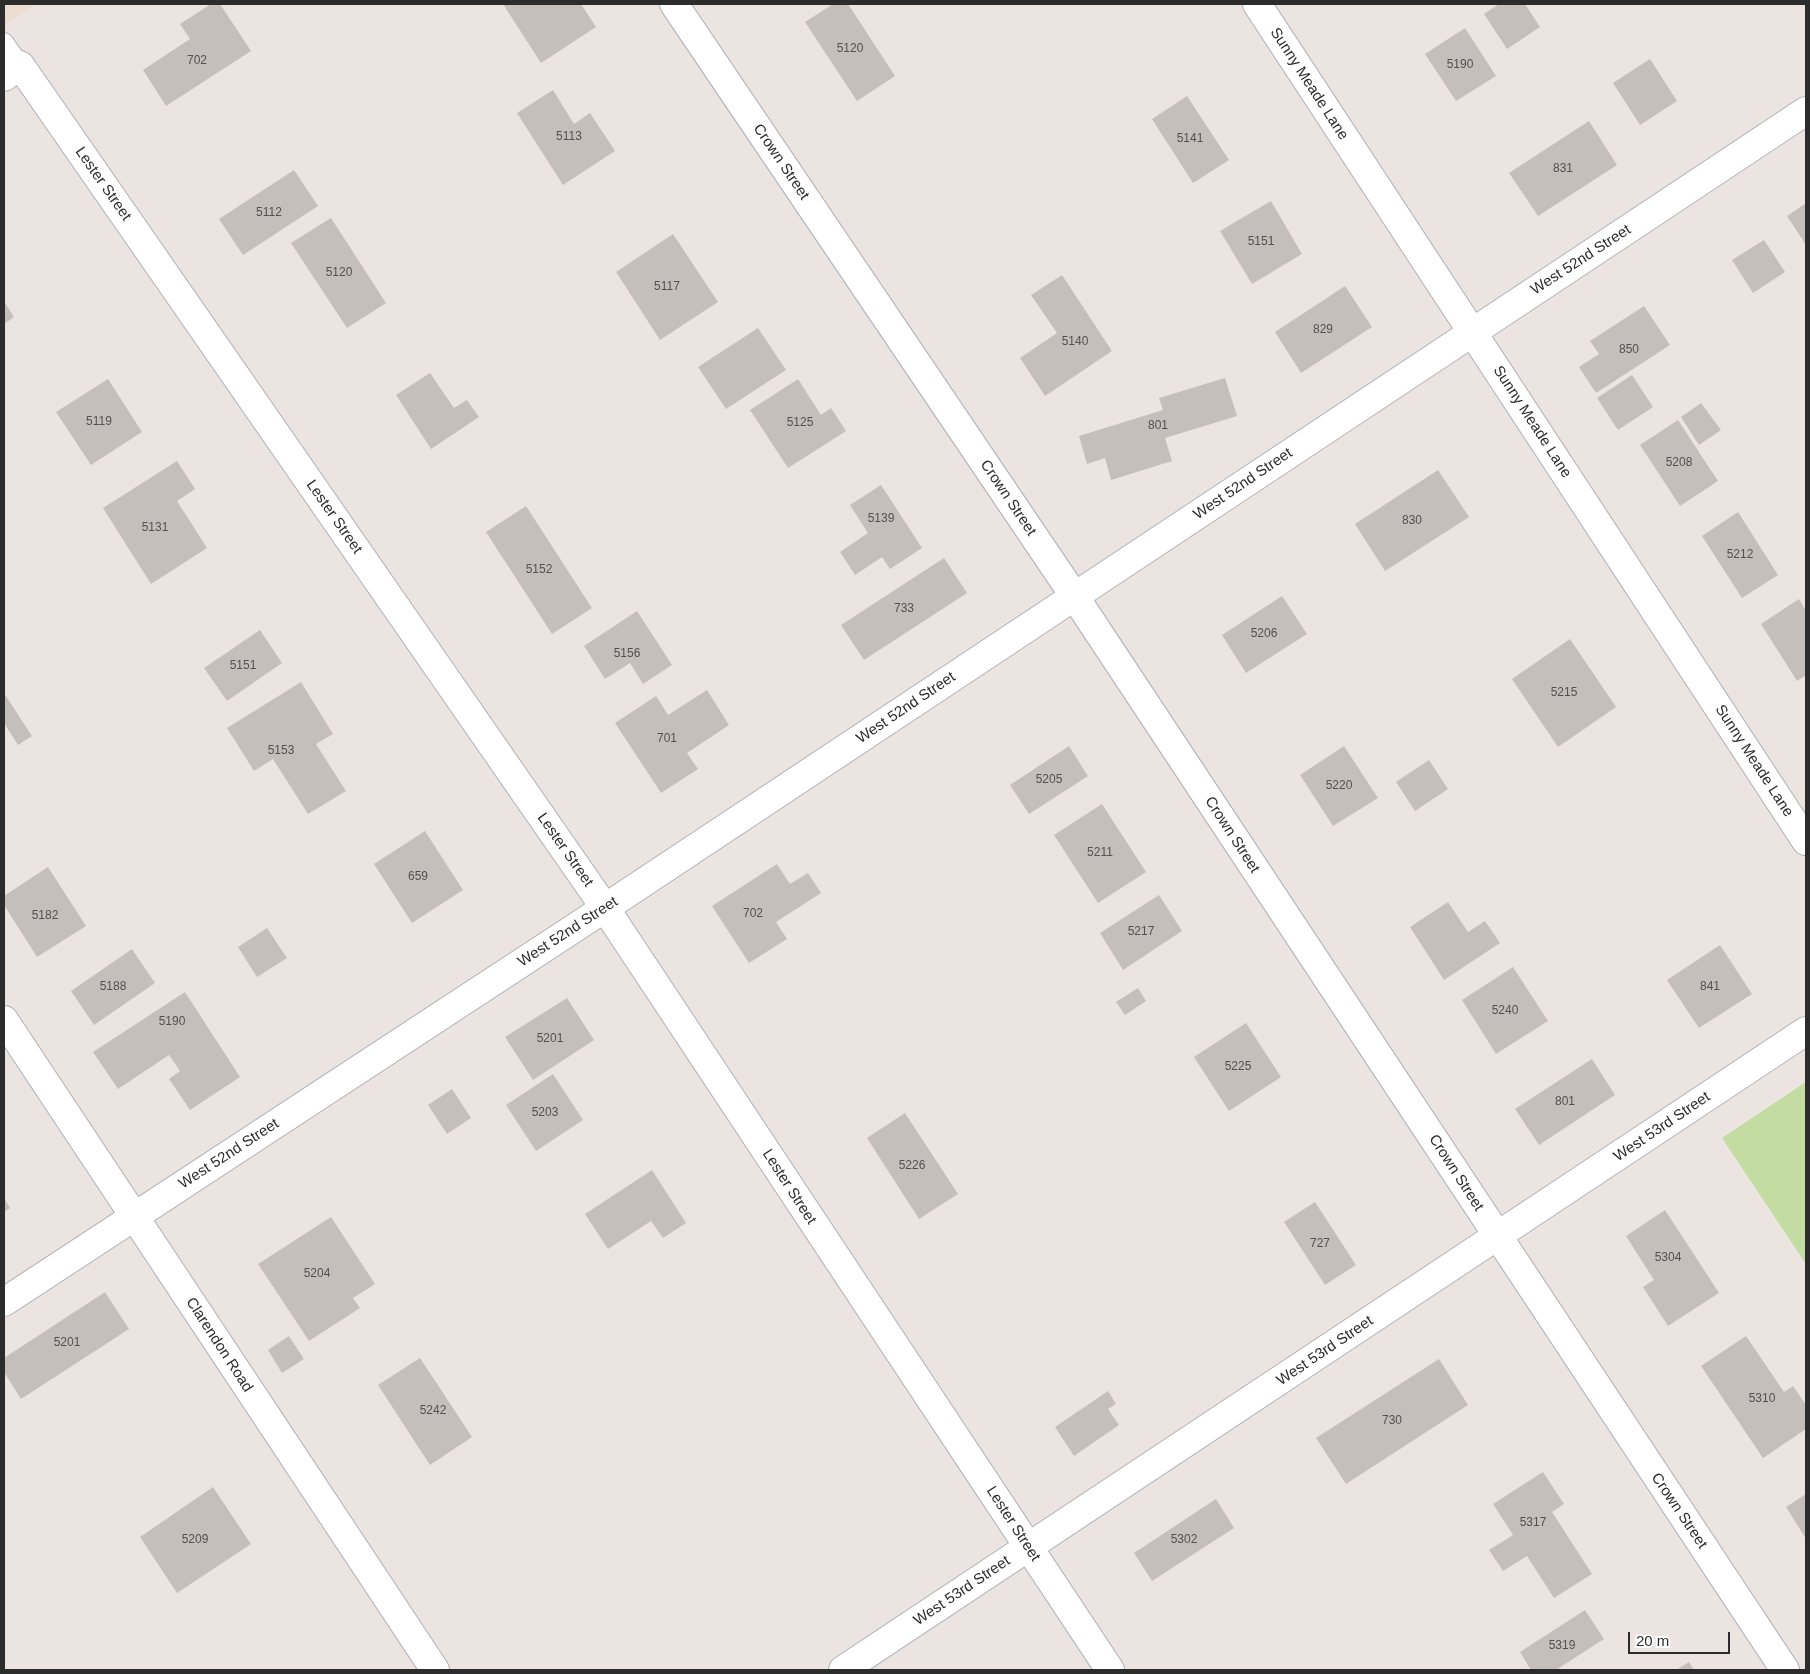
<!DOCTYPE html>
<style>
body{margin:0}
#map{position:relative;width:1810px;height:1674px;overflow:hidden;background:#ece4e0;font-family:Helvetica,sans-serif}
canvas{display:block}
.frame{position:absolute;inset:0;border:5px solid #2c2c2c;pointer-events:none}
.scale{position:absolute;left:1628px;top:1632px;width:102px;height:22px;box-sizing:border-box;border:2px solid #2c2c2c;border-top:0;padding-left:6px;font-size:15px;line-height:18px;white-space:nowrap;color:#2c2c2c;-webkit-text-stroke:4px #fff;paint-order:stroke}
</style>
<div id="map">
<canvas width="1810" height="1674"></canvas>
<div class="frame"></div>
<div class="scale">20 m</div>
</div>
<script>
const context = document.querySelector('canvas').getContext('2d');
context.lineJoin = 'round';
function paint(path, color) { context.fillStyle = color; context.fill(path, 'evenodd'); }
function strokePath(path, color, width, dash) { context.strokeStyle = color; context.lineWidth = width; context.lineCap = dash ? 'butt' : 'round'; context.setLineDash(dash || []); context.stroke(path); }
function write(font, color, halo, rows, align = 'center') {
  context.font = font + ' Helvetica,sans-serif'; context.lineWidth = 5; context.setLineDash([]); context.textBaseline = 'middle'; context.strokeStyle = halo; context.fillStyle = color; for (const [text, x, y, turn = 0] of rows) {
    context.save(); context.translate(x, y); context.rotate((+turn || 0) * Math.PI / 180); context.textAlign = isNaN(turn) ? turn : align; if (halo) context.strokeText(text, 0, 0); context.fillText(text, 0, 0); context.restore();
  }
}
paint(new Path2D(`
 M4,4H37L4,25Z`), '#ebded1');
paint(new Path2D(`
 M1806,1082V1264L1722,1138Z`), '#c2dca2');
paint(new Path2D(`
 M211,4H220L251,51L166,106L143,70L190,39L180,24Z
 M503,4H581L596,27L541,63Z
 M833,4H848L895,76L857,101L805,22Z
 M1499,4H1525L1540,27L1507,49L1484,14Z
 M1465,28L1496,76L1456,101L1425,54Z
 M1650,59L1677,101L1640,125L1613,83Z
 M553,90L574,124L590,113L615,151L563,185L517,113Z
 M1187,96L1229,160L1193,183L1152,119Z
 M1589,121L1617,165L1538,216L1509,173Z
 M294,170L318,206L243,255L219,219Z
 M1271,201L1302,254L1252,284L1220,231Z
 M1806,203V245L1787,216Z
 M331,218L386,303L347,328L291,243Z
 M673,234L718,302L660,340L616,272Z
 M1764,240L1785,272L1753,293L1732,260Z
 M1062,275L1112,351L1045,396L1020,358L1057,333L1031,295Z
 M1345,286L1372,327L1301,373L1275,332Z
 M4,301L14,317L4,324Z
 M1644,306L1670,345L1596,393L1579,367L1599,354L1590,341Z
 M758,328L786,370L726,409L698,367Z
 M430,373L454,408L467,400L479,417L431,449L396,395Z
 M1632,375L1653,407L1618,430L1597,398Z
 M1225,378L1237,416L1165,438L1172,461L1111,480L1105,458L1087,464L1079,436L1163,410L1159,398Z
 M108,379L142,432L91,465L56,412Z
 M798,379L821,415L831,408L846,431L788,468L750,410Z
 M1701,403L1721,430L1699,445L1681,417Z
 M1678,420L1718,481L1680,506L1640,445Z
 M177,461L195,489L177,501L207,548L151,584L103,508Z
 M1438,470L1469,517L1385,571L1355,524Z
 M881,485L922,548L890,569L882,557L855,575L840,552L868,533L850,505Z
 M526,506L592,608L552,634L486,532Z
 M1738,512L1778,575L1742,598L1702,536Z
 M944,558L967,593L864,660L841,625Z
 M1282,596L1307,634L1246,673L1222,635Z
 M1799,599L1806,611V675L1797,681L1761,624Z
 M637,611L672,665L643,684L630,663L605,679L584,646Z
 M260,630L282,663L227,701L204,668Z
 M1570,639L1616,707L1558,747L1512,679Z
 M301,682L333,734L316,744L346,791L308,814L273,759L254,771L227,728Z
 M707,690L729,725L687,753L698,769L661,793L615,723L656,696L668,715Z
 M4,693L32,736L18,745L4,723Z
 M1069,746L1088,776L1029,814L1010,785Z
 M1344,746L1378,798L1333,826L1300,775Z
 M1429,760L1448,789L1415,811L1396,782Z
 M1102,804L1146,872L1098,903L1054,835Z
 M425,831L463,890L412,923L374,864Z
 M777,864L790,884L808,873L821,893L776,922L787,939L749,963L712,906Z
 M48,867L86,926L37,957L4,905V896Z
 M1159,895L1182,931L1123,970L1100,933Z
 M1448,902L1468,932L1485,921L1500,943L1444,980L1410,927Z
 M267,928L287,958L257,977L238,947Z
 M1720,945L1752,994L1699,1028L1667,980Z
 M132,949L155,983L94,1025L71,991Z
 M1513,967L1548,1021L1496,1054L1462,1000Z
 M1138,988L1146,1001L1125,1015L1116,1002Z
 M185,992L240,1077L190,1110L169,1079L180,1071L169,1055L118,1089L93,1052Z
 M567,998L594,1040L533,1080L505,1037Z
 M1246,1023L1281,1077L1229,1111L1194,1057Z
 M1592,1059L1615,1095L1539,1145L1515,1109Z
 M553,1074L583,1120L536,1151L506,1105Z
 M452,1089L471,1118L447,1134L428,1105Z
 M905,1113L958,1194L919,1219L867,1138Z
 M652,1170L686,1223L663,1238L651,1221L608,1249L585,1214Z
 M4,1198L10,1208L4,1212Z
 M1315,1202L1356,1265L1325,1285L1284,1222Z
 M1665,1210L1719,1293L1668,1326L1643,1287L1654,1280L1626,1236Z
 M331,1217L375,1284L353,1298L360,1308L309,1341L258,1264Z
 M105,1292L129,1329L21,1399L4,1372V1358Z
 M289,1336L304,1359L282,1373L268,1350Z
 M1746,1336L1784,1392L1793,1386L1806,1405V1429L1763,1458L1701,1366Z
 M420,1358L472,1437L430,1465L378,1385Z
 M1439,1359L1468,1405L1346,1484L1316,1438Z
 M1108,1391L1116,1404L1108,1409L1119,1425L1074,1456L1055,1427Z
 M1543,1472L1564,1504L1552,1512L1592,1574L1554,1598L1527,1556L1503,1571L1489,1550L1513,1535L1493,1504Z
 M213,1487L251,1544L177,1593L140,1537Z
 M1806,1494V1539L1786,1507Z
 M1216,1499L1234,1528L1152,1581L1134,1553Z
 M1585,1610L1604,1639L1556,1670H1531L1520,1652Z
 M1689,1662L1694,1670H1676Z`), '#c5bfbb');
const service = new Path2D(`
 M4,42L20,65`);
const minor = new Path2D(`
 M674,4L1075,597L1785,1670
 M1257,4L1806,841
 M4,77L20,65L605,908L1110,1670
 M4,1020L435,1670
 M4,1302L605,908L1806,111
 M843,1670L1806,1031`);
strokePath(service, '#acb0b6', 20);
strokePath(minor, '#acb0b6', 30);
strokePath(service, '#fff', 18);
strokePath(minor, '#fff', 28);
write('12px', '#525150', null, [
 ["5120",850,49],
 ["702",197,61],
 ["5190",1460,65],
 ["5113",569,137],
 ["5141",1190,139],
 ["831",1563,169],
 ["5112",269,213],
 ["5151",1261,242],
 ["5120",339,273],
 ["5117",667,287],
 ["829",1323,330],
 ["5140",1075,342],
 ["850",1629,350],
 ["5119",99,422],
 ["5125",800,423],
 ["801",1158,426],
 ["5208",1679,463],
 ["5139",881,519],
 ["830",1412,521],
 ["5131",155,528],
 ["5212",1740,555],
 ["5152",539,570],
 ["733",904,609],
 ["5206",1264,634],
 ["5156",627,654],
 ["5151",243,666],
 ["5215",1564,693],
 ["701",667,739],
 ["5153",281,751],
 ["5205",1049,780],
 ["5220",1339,786],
 ["5211",1100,853],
 ["659",418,877],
 ["702",753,914],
 ["5182",45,916],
 ["5217",1141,932],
 ["5188",113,987],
 ["841",1710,987],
 ["5240",1505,1011],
 ["5190",172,1022],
 ["5201",550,1039],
 ["5225",1238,1067],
 ["801",1565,1102],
 ["5203",545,1113],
 ["5226",912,1166],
 ["727",1320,1244],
 ["5304",1668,1258],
 ["5204",317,1274],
 ["5201",67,1343],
 ["5310",1762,1399],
 ["5242",433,1411],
 ["730",1392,1421],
 ["5317",1533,1523],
 ["5209",195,1540],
 ["5302",1184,1540],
 ["5319",1562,1646]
]);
write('15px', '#2c2c2c', '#fff', [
 ["Sunny Meade Lane",1309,84,57],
 ["Crown Street",781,162,56],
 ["Lester Street",103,184,55],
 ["West 52nd Street",1581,260,-33],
 ["Sunny Meade Lane",1532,422,57],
 ["West 52nd Street",1243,484,-34],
 ["Crown Street",1008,498,56],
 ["Lester Street",334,517,55],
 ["West 52nd Street",906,708,-34],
 ["Sunny Meade Lane",1754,761,57],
 ["Crown Street",1232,835,57],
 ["Lester Street",565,850,55],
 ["West 52nd Street",568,932,-33],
 ["West 53rd Street",1662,1127,-34],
 ["West 52nd Street",229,1154,-33],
 ["Crown Street",1456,1173,57],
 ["Lester Street",789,1187,57],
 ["Clarendon Road",219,1345,57],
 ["West 53rd Street",1325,1351,-34],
 ["Crown Street",1679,1511,56],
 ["Lester Street",1013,1524,57],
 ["West 53rd Street",962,1591,-34]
]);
</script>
